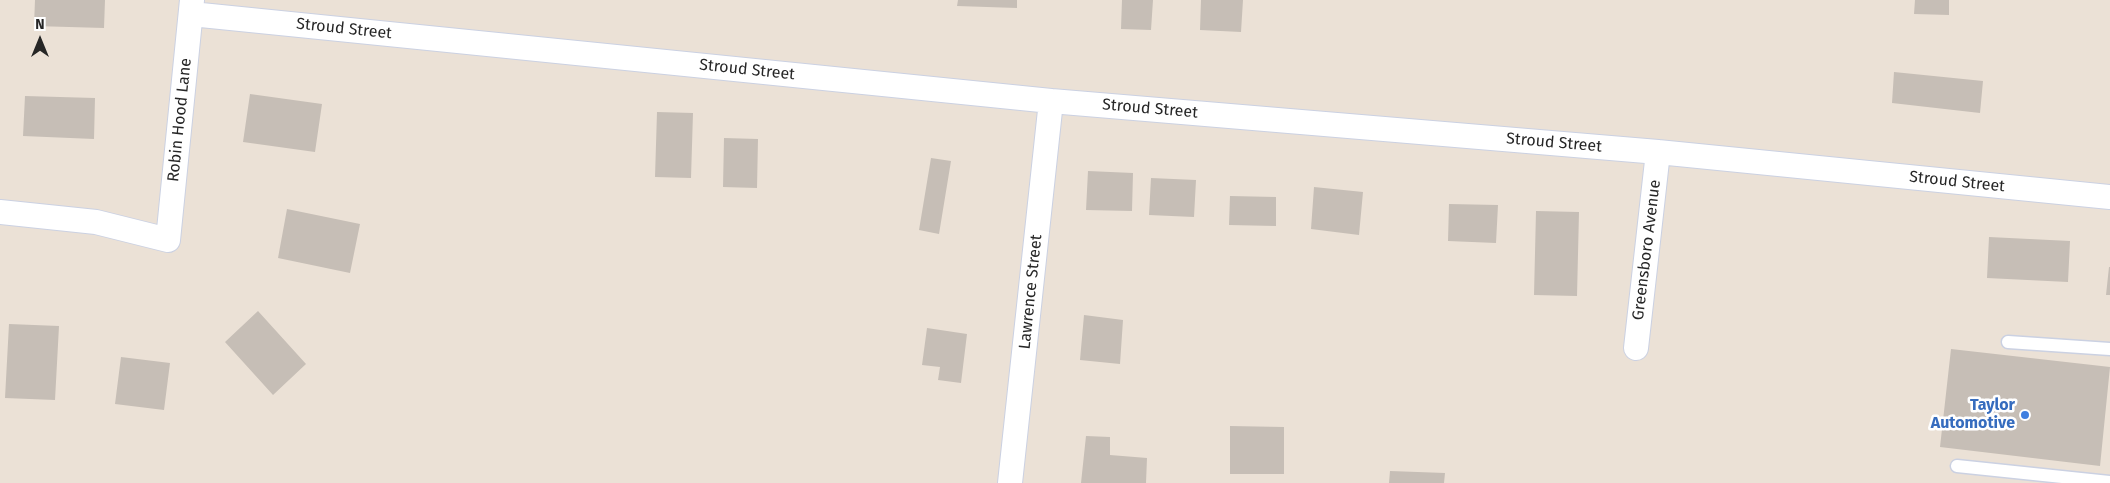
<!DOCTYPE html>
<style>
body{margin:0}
#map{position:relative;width:2110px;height:483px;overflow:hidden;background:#ebe1d6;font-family:"Fira Sans",sans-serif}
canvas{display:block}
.north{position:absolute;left:15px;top:15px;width:50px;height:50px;-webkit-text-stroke:4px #fff;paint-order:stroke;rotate:0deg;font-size:14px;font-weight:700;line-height:20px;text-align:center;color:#262626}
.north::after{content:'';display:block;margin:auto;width:18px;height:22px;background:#262626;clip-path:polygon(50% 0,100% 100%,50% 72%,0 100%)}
</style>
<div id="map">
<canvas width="2110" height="483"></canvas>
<div class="north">N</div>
</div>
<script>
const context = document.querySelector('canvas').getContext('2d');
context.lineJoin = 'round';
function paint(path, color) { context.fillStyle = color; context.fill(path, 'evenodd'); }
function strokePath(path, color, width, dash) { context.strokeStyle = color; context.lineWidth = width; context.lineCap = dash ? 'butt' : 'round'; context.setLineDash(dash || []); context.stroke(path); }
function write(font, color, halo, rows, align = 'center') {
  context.font = font + ' "Fira Sans",sans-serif'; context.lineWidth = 5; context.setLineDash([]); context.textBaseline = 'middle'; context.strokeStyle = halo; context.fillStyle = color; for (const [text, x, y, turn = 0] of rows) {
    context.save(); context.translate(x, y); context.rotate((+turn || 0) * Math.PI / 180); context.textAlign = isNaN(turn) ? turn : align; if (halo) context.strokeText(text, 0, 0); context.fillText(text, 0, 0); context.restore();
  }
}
paint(new Path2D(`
 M35,0H105L104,28L34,26Z
 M958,0H1017V8L957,6Z
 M1122,0H1153L1151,30L1121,29Z
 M1201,0H1243L1241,32L1200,30Z
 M1915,0H1949V15L1914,14Z
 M1894,72L1983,81L1980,113L1892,103Z
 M250,94L322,104L315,152L243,142Z
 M25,96L95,98L94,139L23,136Z
 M657,112L693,113L691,178L655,177Z
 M724,138L758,139L757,188L723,187Z
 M931,158L951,161L939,234L919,230Z
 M1088,171L1133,173L1132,211L1086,210Z
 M1151,178L1196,180L1194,217L1149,215Z
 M1314,187L1363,192L1359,235L1311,229Z
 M1230,196L1276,197V226L1229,225Z
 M1449,204L1498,205L1496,243L1448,241Z
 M287,209L360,224L350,273L278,258Z
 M1536,211L1579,212L1577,296L1534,295Z
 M1989,237L2070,241L2068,282L1987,278Z
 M2109,267H2110V295H2106Z
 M258,311L306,364L273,395L225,342Z
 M1084,315L1123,320L1120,364L1080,360Z
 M9,324L59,326L55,400L5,398Z
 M927,328L967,334L961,383L938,380L940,367L922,365Z
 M1951,349L2110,367L2100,466L1940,447Z
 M121,357L170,363L164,410L115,404Z
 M1230,426L1284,427V474H1230Z
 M1086,436L1110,437V455L1147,458L1146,483H1081Z
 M1390,471L1445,473L1444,483H1389Z`), '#c6beb6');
const lane = new Path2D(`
 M2008,342L2110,349
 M1957,466L2110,482`);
const street = new Path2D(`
 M191,14L1051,101L1658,152L2110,197
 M0,212L96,222L168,240L192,0
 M1636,348L1658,152
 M1010,483L1051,101`);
strokePath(lane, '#cbd1e2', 15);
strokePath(street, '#cbd1e2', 26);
strokePath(lane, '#fff', 12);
strokePath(street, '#fff', 24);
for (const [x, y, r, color] of [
 [2025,415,5,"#3f7fe0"]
]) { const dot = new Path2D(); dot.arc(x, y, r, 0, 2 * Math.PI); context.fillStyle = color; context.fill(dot); strokePath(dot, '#fff', 2); }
write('16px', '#262626', '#fff', [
 ["Stroud Street",344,29,6],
 ["Stroud Street",747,70,6],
 ["Stroud Street",1150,109,5],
 ["Robin Hood Lane",180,120,-84],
 ["Stroud Street",1554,143,5],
 ["Stroud Street",1957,182,6],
 ["Greensboro Avenue",1647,250,-83],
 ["Lawrence Street",1031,292,-84]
]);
write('bold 16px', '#366cbe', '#fff', [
 ["Taylor",2015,406],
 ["Automotive",2015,424]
], 'right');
</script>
